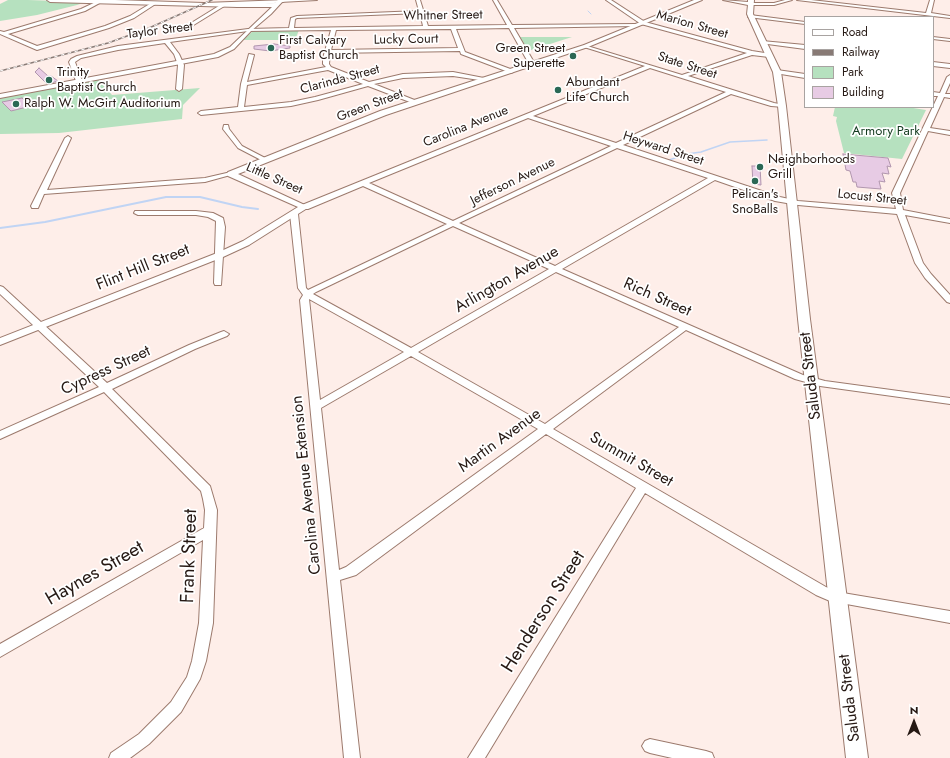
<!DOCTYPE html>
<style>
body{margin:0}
#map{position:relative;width:950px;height:758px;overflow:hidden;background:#feeee9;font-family:Jost,sans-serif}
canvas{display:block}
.legend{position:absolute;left:804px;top:16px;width:130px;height:92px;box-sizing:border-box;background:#fff;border:1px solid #a8a3a1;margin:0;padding:5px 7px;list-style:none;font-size:12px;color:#261914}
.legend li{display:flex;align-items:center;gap:8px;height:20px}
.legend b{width:20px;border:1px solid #a8a3a1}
.north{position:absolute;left:894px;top:702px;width:40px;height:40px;-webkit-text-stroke:3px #fff;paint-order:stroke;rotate:0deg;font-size:11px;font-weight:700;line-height:16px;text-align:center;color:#261914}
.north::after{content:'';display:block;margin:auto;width:14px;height:18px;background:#261914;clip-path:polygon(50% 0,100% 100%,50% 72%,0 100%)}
</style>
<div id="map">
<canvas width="950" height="758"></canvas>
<ul class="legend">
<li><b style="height:5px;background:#fff"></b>Road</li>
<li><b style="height:5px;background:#887a75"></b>Railway</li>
<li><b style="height:11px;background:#b6e1bf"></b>Park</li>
<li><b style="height:11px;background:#e7cbe4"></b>Building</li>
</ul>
<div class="north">N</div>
</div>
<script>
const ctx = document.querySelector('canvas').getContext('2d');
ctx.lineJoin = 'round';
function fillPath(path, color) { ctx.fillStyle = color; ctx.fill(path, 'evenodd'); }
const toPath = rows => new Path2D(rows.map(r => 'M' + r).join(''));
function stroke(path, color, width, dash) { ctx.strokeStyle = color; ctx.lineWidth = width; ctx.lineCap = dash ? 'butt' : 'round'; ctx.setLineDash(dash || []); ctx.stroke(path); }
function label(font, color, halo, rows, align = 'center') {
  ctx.font = font + ' Jost,sans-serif'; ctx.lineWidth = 3.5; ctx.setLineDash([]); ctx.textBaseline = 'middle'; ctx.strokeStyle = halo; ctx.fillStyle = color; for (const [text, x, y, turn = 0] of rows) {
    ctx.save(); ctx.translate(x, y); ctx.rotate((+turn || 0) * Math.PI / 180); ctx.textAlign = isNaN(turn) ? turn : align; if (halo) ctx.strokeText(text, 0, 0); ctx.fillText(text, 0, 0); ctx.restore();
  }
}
fillPath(toPath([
 [8,0,28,0,86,2,77,5,37,15,0,21,0,4],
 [299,30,295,40,243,40,253,31],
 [519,37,572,37,528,51],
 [97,78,112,95,200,88,183,105,182,119,59,133,0,134,0,98],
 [835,107,907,107,926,110,902,159,844,153,836,121,837,117,833,116]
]), '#b6e1bf');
stroke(toPath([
 [588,11,591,14]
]), '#c0d4f4', 1);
stroke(toPath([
 [669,160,687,154,701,152,730,142,767,140]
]), '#c0d4f4', 1.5);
stroke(toPath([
 [0,228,45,222,166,197,200,197,242,207,258,209]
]), '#c0d4f4', 2);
const building = toPath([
 [274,44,290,46,290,48,270,51,254,49,254,46,274,44],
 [39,68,48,76,51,76,58,81,47,84,35,72,39,68],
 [22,98,31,106,11,111,2,102,22,98],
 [843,154,888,158,891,167,887,166,889,174,882,173,885,182,879,181,881,189,857,187,856,182,853,182,850,171,846,170,843,154],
 [752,166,760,166,761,185,753,184,752,166]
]);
fillPath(building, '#e7cbe4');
stroke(building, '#b196ae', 1);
const minor = toPath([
 [100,0,105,0,85,11,8,34,37,46,105,26,130,16,153,2,157,3,134,18,109,28,37,50,0,34,0,31,4,32,81,9,100,0],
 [279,0,317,0,280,2,278,1,279,0],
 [416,0,420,0,428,26,507,25,493,0,497,0,512,25,636,24,638,25,636,26,514,28,535,64,532,66,529,64,509,28,456,29,465,52,513,70,513,72,511,73,461,54,460,51,330,53,329,64,331,67,369,82,403,74,453,72,489,79,486,81,453,76,403,78,374,84,417,101,418,102,415,104,368,86,318,100,291,106,201,115,198,113,201,111,238,107,241,84,249,54,254,55,247,82,326,67,323,64,323,58,331,30,248,31,170,42,179,54,184,65,182,89,179,91,176,89,178,65,174,54,165,43,118,50,81,58,75,62,82,81,79,83,76,81,69,62,71,59,77,56,118,46,248,29,289,28,291,18,297,16,419,11,416,0],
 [420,13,423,26,294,28,295,19,297,18,420,13],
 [451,29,458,48,331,50,336,30,451,29],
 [328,70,363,84,315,97,291,102,244,107,247,85,328,70],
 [606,0,611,0,645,22,752,51,771,54,771,56,769,57,752,55,688,76,774,103,784,105,784,107,771,106,731,94,623,145,780,197,798,201,896,209,892,193,938,96,933,96,933,92,940,93,947,77,950,75,950,83,945,94,950,94,950,98,944,97,930,128,950,131,950,135,928,131,900,193,903,210,950,219,950,223,905,215,923,263,931,274,950,295,950,303,947,302,925,278,915,263,897,214,798,205,775,201,715,180,562,269,803,375,825,381,950,398,950,404,820,386,795,379,686,330,553,429,826,587,837,592,950,611,950,623,830,601,816,595,645,493,485,758,468,758,636,488,546,434,356,575,340,580,360,758,344,758,300,300,303,295,298,288,290,214,294,212,298,214,306,288,308,290,447,224,363,186,308,209,302,209,302,205,645,66,584,47,584,45,682,75,747,53,641,24,606,0],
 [650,68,726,92,616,143,533,116,650,68],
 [528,118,611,146,453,221,369,183,528,118],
 [617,148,708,178,555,266,459,223,617,148],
 [453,226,549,269,411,348,313,294,316,292,453,226],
 [556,272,679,327,545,424,418,352,556,272],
 [309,299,404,352,320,400,309,299],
 [411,356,538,429,346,567,339,570,321,408,411,356],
 [785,0,792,0,774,5,750,5,748,4,750,3,774,3,785,0],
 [797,0,811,0,926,13,930,0,934,0,931,13,950,16,950,18,797,0],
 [222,4,226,5,192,26,188,25,222,4],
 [750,15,805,22,805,24,748,17,750,15],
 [933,37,950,39,950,41,933,39,933,37],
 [762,41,805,45,805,49,760,43,762,41],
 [933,62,950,64,950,68,933,66,933,62],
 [777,70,805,74,805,78,775,73,775,71,777,70],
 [224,125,228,125,229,129,242,146,267,159,267,161,263,161,238,148,223,129,224,125],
 [68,136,71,138,47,190,205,178,231,172,234,174,205,182,44,194,38,208,32,208,31,206,65,138,68,136],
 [135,211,196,211,213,213,223,218,225,227,221,285,215,285,214,283,216,221,208,217,196,215,138,215,134,213,135,211],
 [0,286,3,287,107,383,189,345,221,332,224,331,229,334,227,336,195,349,112,389,210,486,217,510,213,623,206,661,200,679,181,712,149,744,130,758,109,758,111,753,139,734,171,702,187,677,192,661,199,623,203,540,0,657,0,644,204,528,205,510,203,499,201,491,104,392,0,439,0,431,99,387,0,294,0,286],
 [650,739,706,751,712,753,714,758,672,758,650,753,645,751,642,746,645,741,650,739]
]);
const tertiary = toPath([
 [278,0,283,1,271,14,251,31,234,49,218,57,0,98,0,94,214,54,230,47,272,7,237,7,235,6,235,4,275,3,278,0],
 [694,0,702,0,588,47,386,115,238,174,309,207,249,245,223,257,0,345,0,338,217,253,243,241,298,207,228,176,227,174,228,172,380,111,584,45,694,0]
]);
const secondary = toPath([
 [723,0,748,2,748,0,754,0,753,14,781,72,786,106,810,319,868,758,846,758,798,319,778,106,773,72,747,14,748,5,723,0]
]);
const primary = toPath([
 [47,0,115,0,204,3,286,0,283,2,238,7,50,2,47,0]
]);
stroke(minor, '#9c7a6d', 2);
stroke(tertiary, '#9c7a6d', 2);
stroke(secondary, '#9c7a6d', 2);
stroke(primary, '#9c7a6d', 2);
fillPath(minor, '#fff');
fillPath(tertiary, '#fff');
fillPath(secondary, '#fff');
fillPath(primary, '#fff');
const rail = toPath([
 [0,71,108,43,149,28,212,0]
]);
stroke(rail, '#887a75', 1.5);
stroke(rail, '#fff', 1, [3.5]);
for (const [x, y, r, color] of [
 [271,48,4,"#2a6855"],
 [573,56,4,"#2a6855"],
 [49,80,4,"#2a6855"],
 [558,90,4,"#2a6855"],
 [16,104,4,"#2a6855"],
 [760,167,4,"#2a6855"],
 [755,181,4,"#2a6855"]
]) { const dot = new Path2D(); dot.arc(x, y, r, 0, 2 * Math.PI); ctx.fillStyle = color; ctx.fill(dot); stroke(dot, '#fff', 1.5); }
label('13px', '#261914', '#fff', [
 ["Whitner Street",443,16,-1],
 ["Marion Street",692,25,16],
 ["Taylor Street",160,31,-7],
 ["Lucky Court",406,40,-1],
 ["State Street",687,66,18],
 ["Clarinda Street",340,80,-15],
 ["Green Street",370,106,-21],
 ["Carolina Avenue",466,127,-22],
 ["Heyward Street",663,149,18],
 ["Little Street",274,179,24],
 ["Jefferson Avenue",513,182,-26],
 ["Locust Street",872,198,6]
]);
label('13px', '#261914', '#fff', [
 ["First Calvary",279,41],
 ["Baptist Church",279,56],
 ["Green Street",565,49,"right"],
 ["Superette",565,64,"right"],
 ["Trinity",57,73],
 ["Baptist Church",57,88],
 ["Abundant",566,83],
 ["Life Church",566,98],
 ["Ralph W. McGirt Auditorium",24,104],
 ["Neighborhoods",768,160],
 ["Grill",768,175],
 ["Pelican's",755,195,"center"],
 ["SnoBalls",755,210,"center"]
], 'left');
label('13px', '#143c20', '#fff', [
 ["Armory Park",886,132]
]);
label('16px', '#261914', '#fff', [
 ["Flint Hill Street",143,268,-22],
 ["Arlington Avenue",507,280,-30],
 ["Rich Street",657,298,24],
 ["Cypress Street",106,371,-25],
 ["Saluda Street",811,376,-97],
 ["Martin Avenue",500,441,-36],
 ["Summit Street",631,460,30],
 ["Carolina Avenue Extension",307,485,-96],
 ["Saluda Street",850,698,-97]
]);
label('19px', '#261914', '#fff', [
 ["Frank Street",190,556,-88],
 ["Haynes Street",95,574,-30],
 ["Henderson Street",544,612,-58]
]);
</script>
